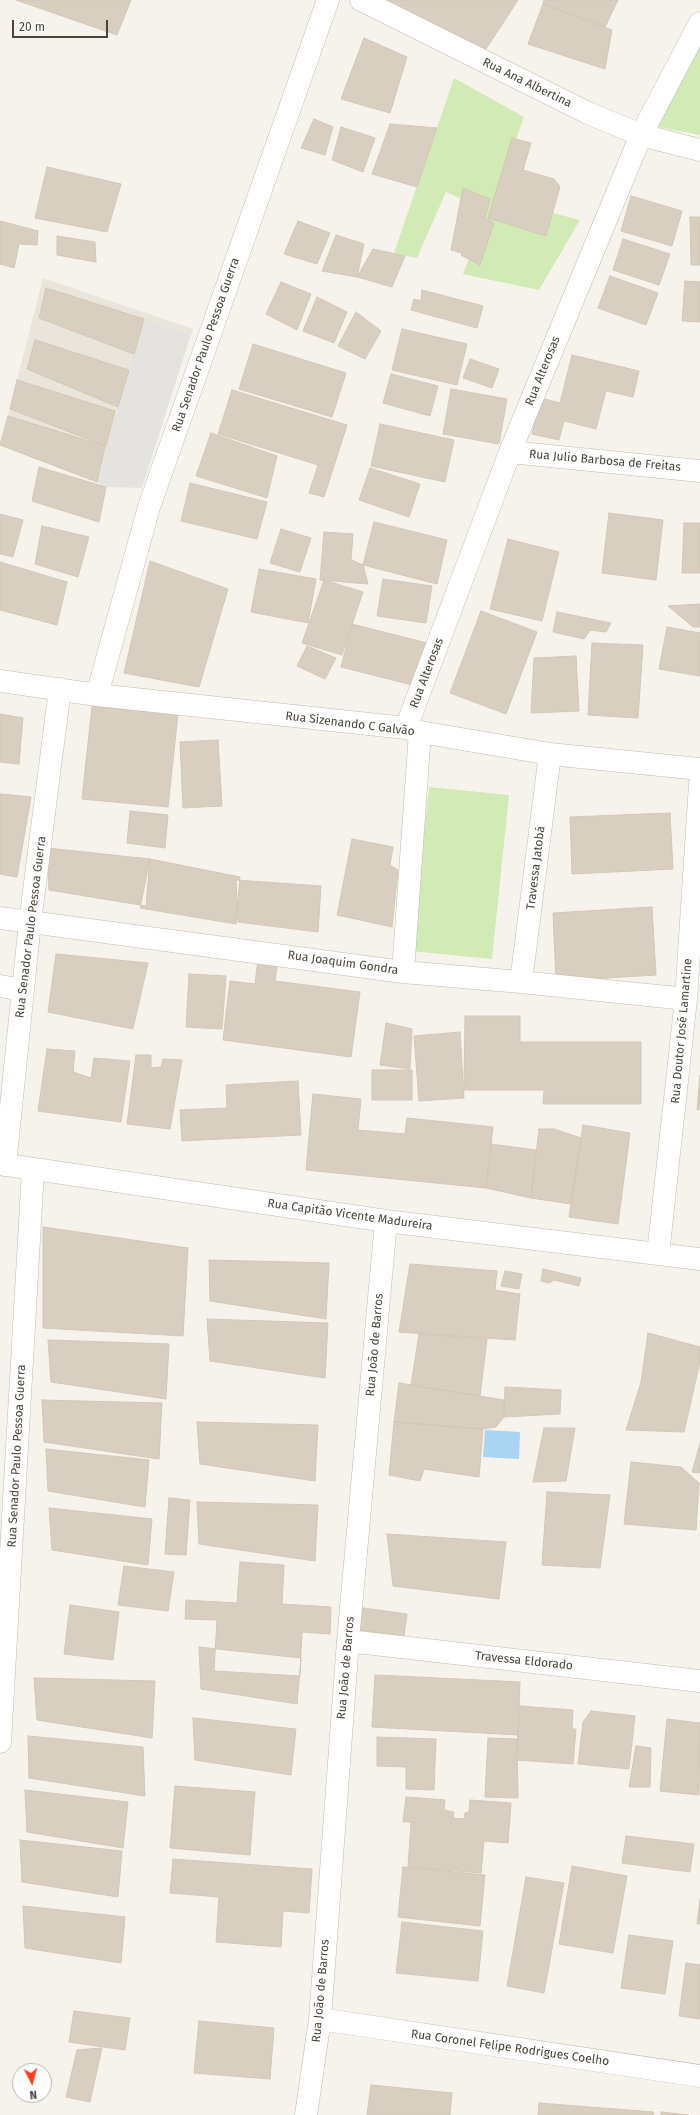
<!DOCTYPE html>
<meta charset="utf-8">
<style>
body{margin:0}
#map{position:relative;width:700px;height:2115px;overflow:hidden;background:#f6f3ec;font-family:"Fira Sans",sans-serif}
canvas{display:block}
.north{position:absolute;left:12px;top:2063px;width:40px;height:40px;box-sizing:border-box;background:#fff;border:1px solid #b7b4b0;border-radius:50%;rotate:174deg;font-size:11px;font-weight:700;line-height:16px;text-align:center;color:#4b4439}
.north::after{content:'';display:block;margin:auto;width:14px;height:18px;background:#fc3f1d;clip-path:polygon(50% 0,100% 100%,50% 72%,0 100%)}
.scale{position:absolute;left:12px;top:20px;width:96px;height:18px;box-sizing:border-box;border:2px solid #4b4439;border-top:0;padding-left:5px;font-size:12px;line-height:14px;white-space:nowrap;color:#4b4439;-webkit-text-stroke:3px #fff;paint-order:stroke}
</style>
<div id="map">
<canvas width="700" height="2115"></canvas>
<div class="north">N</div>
<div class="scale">20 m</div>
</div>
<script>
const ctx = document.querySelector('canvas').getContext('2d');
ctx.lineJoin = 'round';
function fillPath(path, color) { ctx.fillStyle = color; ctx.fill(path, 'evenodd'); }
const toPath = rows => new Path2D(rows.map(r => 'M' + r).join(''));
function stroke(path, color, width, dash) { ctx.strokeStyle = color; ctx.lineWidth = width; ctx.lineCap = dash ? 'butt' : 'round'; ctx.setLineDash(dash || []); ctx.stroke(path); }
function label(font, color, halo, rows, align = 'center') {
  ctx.font = font + ' "Fira Sans",sans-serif'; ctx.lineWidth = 3; ctx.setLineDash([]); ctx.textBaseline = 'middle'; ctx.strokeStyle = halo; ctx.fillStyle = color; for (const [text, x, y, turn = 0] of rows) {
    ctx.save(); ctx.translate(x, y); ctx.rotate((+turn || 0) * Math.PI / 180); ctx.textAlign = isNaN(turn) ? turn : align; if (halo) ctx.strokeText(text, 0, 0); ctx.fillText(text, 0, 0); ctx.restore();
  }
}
fillPath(toPath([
 [43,278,193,329,145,476,3,435]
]), '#eae5da');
fillPath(toPath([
 [700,36,700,135,653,126],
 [454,78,524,117,495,198,580,220,539,290,463,274,487,211,446,192,417,258,394,253],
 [429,787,509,795,492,959,411,951]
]), '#d2eab5');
fillPath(toPath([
 [144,319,190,336,142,488,106,487,97,482]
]), '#e5e3e0');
fillPath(toPath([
 [485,1430,520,1432,519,1459,483,1457]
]), '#a9d4f2');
const building = toPath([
 [16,0,131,0,117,35,16,0],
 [376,0,518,0,484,52,376,0],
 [544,0,618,0,605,27,543,4,544,0],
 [543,4,612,30,605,69,528,44,543,4],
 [364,38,407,57,390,113,341,99,364,38],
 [314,119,333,127,325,155,301,148,314,119],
 [390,124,437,128,417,187,372,174,390,124],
 [341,127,375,138,363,172,332,160,341,127],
 [512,138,531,143,523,170,554,179,560,187,546,236,488,218,512,138],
 [47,167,121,184,107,232,35,218,47,167],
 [463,188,490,199,485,218,494,223,480,265,461,255,462,253,451,250,463,188],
 [631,196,682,211,672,246,621,231,631,196],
 [690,217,700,217,700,265,691,265,690,217],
 [0,221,38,231,37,245,19,244,14,268,0,264,0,221],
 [298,221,330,233,317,264,284,254,298,221],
 [336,235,364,244,357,277,322,271,336,235],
 [57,236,95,242,96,262,57,255,57,236],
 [623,239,670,254,659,285,613,270,623,239],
 [373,249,405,256,392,287,357,277,373,249],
 [610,276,658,293,646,325,598,308,610,276],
 [685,281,700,282,700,322,682,321,685,281],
 [281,282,311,294,297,330,266,314,281,282],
 [46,288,144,319,134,354,39,318,46,288],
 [422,290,483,306,477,328,411,310,414,299,421,301,422,290],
 [317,297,347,312,334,343,303,331,317,297],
 [356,312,381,331,365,359,338,346,356,312],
 [402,329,467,344,457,385,392,370,402,329],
 [35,340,129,370,118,407,27,369,35,340],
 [253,344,346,373,332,417,239,389,253,344],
 [572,355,639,371,633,397,606,391,596,429,564,421,559,440,532,434,541,398,560,403,572,355],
 [470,359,499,369,492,388,463,378,470,359],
 [391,374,438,386,430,416,383,403,391,374],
 [17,380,115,411,106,446,10,409,17,380],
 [451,389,507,399,499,444,443,434,451,389],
 [232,390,347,425,324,497,309,493,318,465,218,434,232,390],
 [8,416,105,446,97,482,0,445,8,416],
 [380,424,454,440,445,482,371,466,380,424],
 [211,433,277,456,267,498,196,476,211,433],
 [39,467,106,487,99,522,32,501,39,467],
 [370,468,420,484,409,517,359,500,370,468],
 [190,483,267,502,257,539,181,521,190,483],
 [609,513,663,520,656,580,602,573,609,513],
 [0,514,23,520,13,557,0,554,0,514],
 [374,522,447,540,437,584,363,565,374,522],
 [684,523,700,523,700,573,682,573,684,523],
 [42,526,89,537,78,577,35,564,42,526],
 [281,529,311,538,300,572,270,563,281,529],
 [324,532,353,534,351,560,363,565,368,584,320,580,324,532],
 [508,539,559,552,542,621,490,609,508,539],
 [150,561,228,589,199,687,124,673,150,561],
 [0,562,67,582,57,625,0,610,0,562],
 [259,569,316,579,308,623,251,612,259,569],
 [383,579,432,586,426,623,377,616,383,579],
 [324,580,363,592,342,655,302,643,324,580],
 [700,604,700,627,693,627,668,606,700,604],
 [481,611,537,632,506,714,450,693,481,611],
 [557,612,611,623,606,632,590,630,584,639,553,632,557,612],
 [352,624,427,643,416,686,341,667,352,624],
 [667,627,700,633,700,676,659,669,667,627],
 [592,643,643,645,638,718,588,715,592,643],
 [307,646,336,658,325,679,297,666,307,646],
 [576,656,579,711,531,713,534,658,576,656],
 [92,706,178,714,168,807,82,799,92,706],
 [0,714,23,718,19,764,0,762,0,714],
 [218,740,222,806,183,808,180,742,218,740],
 [0,794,31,797,17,877,0,874,0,794],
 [130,811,168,815,165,848,127,843,130,811],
 [670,813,673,869,572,874,570,817,670,813],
 [352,839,393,847,390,865,398,870,392,927,337,915,352,839],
 [47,848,150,859,146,906,49,890,47,848],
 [150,859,240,877,236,924,140,908,150,859],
 [236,880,321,886,318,932,238,922,236,880],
 [652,907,656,975,556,981,553,913,652,907],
 [56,954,148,963,133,1029,48,1012,56,954],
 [258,959,278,961,275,981,360,992,351,1057,223,1040,230,981,255,984,258,959],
 [189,974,226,976,222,1029,186,1027,189,974],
 [465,1016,520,1016,520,1042,641,1042,641,1104,543,1104,544,1090,464,1090,465,1016],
 [386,1023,412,1029,410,1069,380,1065,386,1023],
 [460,1032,464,1098,419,1101,414,1036,460,1032],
 [47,1049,75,1051,73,1072,91,1078,94,1058,130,1061,121,1122,38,1111,47,1049],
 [136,1055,151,1055,151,1068,161,1067,163,1059,182,1060,170,1129,127,1124,136,1055],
 [372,1070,412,1070,412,1100,372,1100,372,1070],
 [700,1075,700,1110,697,1110,700,1075],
 [298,1081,301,1135,182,1141,180,1110,227,1108,226,1085,298,1081],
 [313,1094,361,1099,358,1130,405,1134,407,1118,493,1127,486,1188,306,1170,313,1094],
 [583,1125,630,1133,618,1224,569,1217,583,1125],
 [539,1129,554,1129,581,1138,571,1204,531,1198,539,1129],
 [491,1144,536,1150,531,1198,486,1188,491,1144],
 [43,1227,188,1248,183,1336,43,1328,43,1227],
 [209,1260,329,1263,326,1319,210,1301,209,1260],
 [410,1264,497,1271,495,1290,520,1294,515,1340,399,1332,410,1264],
 [543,1269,581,1278,579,1286,554,1280,549,1283,541,1281,543,1269],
 [505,1271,522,1274,519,1289,501,1286,505,1271],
 [207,1319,328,1323,325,1378,210,1361,207,1319],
 [648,1333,700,1347,700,1362,684,1432,626,1430,641,1382,648,1333],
 [419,1334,487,1339,480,1396,411,1385,419,1334],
 [48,1340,169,1344,166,1399,51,1382,48,1340],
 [399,1383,504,1400,504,1417,496,1427,483,1429,394,1422,399,1383],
 [505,1387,561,1390,560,1414,504,1417,505,1387],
 [42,1400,162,1403,159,1459,44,1442,42,1400],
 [197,1422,318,1425,315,1481,200,1464,197,1422],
 [394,1422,483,1429,479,1477,424,1469,420,1481,389,1475,394,1422],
 [544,1428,575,1428,566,1481,533,1482,544,1428],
 [700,1444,700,1473,692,1472,700,1444],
 [46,1449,149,1460,145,1507,48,1491,46,1449],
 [631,1462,681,1467,699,1483,696,1530,624,1524,631,1462],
 [547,1492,610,1495,600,1568,542,1565,547,1492],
 [169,1498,190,1500,186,1555,165,1554,169,1498],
 [197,1502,318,1505,315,1561,199,1544,197,1502],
 [49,1508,152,1519,148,1565,52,1550,49,1508],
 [387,1534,506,1542,499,1599,393,1586,387,1534],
 [240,1562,284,1565,282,1604,331,1607,330,1634,302,1632,300,1676,214,1671,217,1620,185,1619,186,1600,237,1603,240,1562],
 [124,1566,174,1572,168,1611,118,1605,124,1566],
 [70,1605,119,1612,113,1660,64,1654,70,1605],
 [363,1608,407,1614,404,1636,359,1630,363,1608],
 [199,1647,301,1658,297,1704,201,1689,199,1647],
 [375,1675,520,1682,518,1735,372,1727,375,1675],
 [34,1678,155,1681,152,1738,37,1720,34,1678],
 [520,1706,573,1710,572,1729,576,1729,573,1764,516,1760,520,1706],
 [591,1711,635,1716,629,1769,578,1764,583,1722,591,1711],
 [193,1718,296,1729,291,1775,195,1760,193,1718],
 [667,1719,700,1723,699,1795,660,1791,667,1719],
 [28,1736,143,1747,145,1796,29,1778,28,1736],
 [377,1737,436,1739,434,1790,406,1789,406,1767,377,1766,377,1737],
 [488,1738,517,1739,518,1798,485,1797,488,1738],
 [636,1746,651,1748,650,1787,629,1787,636,1746],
 [175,1786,255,1792,250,1855,170,1848,175,1786],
 [25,1790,128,1802,123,1848,27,1832,25,1790],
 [406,1797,445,1800,444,1810,454,1812,453,1818,464,1819,465,1813,469,1812,470,1800,511,1803,508,1843,484,1841,481,1873,408,1867,411,1822,403,1822,406,1797],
 [626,1836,694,1844,690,1872,622,1863,626,1836],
 [20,1840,122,1851,118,1897,22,1882,20,1840],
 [173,1859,312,1869,309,1913,283,1911,281,1947,216,1942,219,1897,170,1893,173,1859],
 [572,1866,627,1876,613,1953,559,1944,572,1866],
 [403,1867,485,1875,480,1926,398,1917,403,1867],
 [526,1877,564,1883,544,1993,507,1986,526,1877],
 [700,1899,700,1924,697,1924,700,1899],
 [23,1906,125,1917,121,1963,25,1948,23,1906],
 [402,1922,483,1931,478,1981,396,1973,402,1922],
 [629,1935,673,1941,665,1994,621,1988,629,1935],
 [686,1963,700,1965,700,2019,679,2016,686,1963],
 [74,2011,130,2018,125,2050,69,2042,74,2011],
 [199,2021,274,2028,270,2079,194,2073,199,2021],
 [102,2048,90,2102,66,2097,77,2050,102,2048],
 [371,2085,452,2093,450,2115,367,2115,371,2085],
 [539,2103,654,2112,653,2115,538,2115,539,2103],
 [661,2112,689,2115,661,2115,661,2112]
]);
fillPath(building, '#d8cfc1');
stroke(building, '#d3c7b4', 1);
const minor = toPath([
 [361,0,588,113,641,135,700,150],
 [510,452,700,471],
 [0,681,97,695,406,728,420,732,550,754,700,769],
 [97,695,149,507,328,0],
 [406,728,510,452,641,135,700,23],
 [0,918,403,972,521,982,686,999],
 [403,972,420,732],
 [521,982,550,754],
 [0,986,23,990],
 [0,1164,386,1221,700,1259],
 [5,1165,30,922,60,689],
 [658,1254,686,999,700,784],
 [348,1641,700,1681],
 [0,1742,33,1170],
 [320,2019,700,2076],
 [306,2115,320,2019,348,1641,386,1221]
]);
stroke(minor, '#c2bbae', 23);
stroke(minor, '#fff', 22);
label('12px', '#4b4439', '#fff', [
 ["Rua Ana Albertina",527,83,26],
 ["Rua Senador Paulo Pessoa Guerra",206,345,-71],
 ["Rua Alterosas",543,371,-68],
 ["Rua Julio Barbosa de Freitas",605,461,5],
 ["Rua Alterosas",427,673,-69],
 ["Rua Sizenando C Galvão",350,724,7],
 ["Travessa Jatobá",536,868,-83],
 ["Rua Senador Paulo Pessoa Guerra",31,927,-83],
 ["Rua Joaquim Gondra",343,963,8],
 ["Rua Doutor José Lamartine",682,1031,-85],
 ["Rua Capitão Vicente Madureira",350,1215,8],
 ["Rua João de Barros",375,1345,-85],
 ["Rua Senador Paulo Pessoa Guerra",17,1456,-87],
 ["Travessa Eldorado",524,1661,6],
 ["Rua João de Barros",346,1668,-85],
 ["Rua João de Barros",321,1991,-85],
 ["Rua Coronel Felipe Rodrigues Coelho",510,2048,8]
]);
</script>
